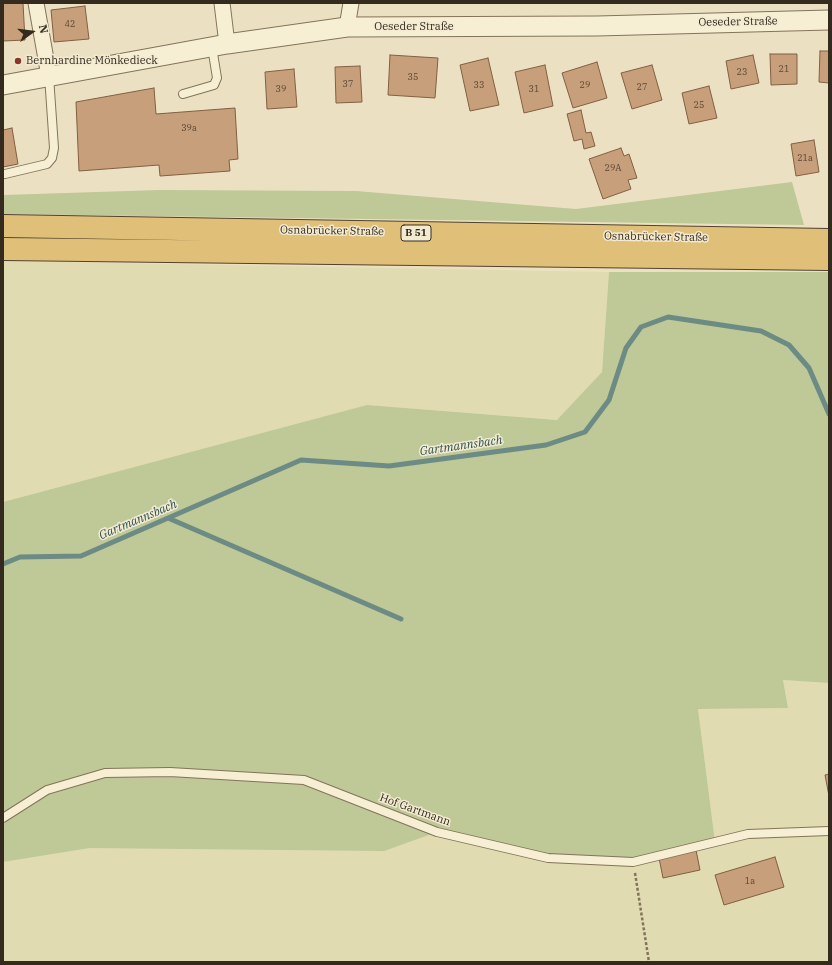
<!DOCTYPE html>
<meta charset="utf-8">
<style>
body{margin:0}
#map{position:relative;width:832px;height:965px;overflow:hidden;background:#ebe1c2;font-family:"IBM Plex Serif",serif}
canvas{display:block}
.frame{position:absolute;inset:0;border:4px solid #342a1e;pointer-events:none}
.north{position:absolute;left:12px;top:12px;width:40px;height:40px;-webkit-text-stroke:3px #f3ebd1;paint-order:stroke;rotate:76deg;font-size:11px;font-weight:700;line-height:16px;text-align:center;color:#342a1e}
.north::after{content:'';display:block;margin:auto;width:14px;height:18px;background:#342a1e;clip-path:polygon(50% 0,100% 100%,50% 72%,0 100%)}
</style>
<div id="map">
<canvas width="832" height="965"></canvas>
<div class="frame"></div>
<div class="north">N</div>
</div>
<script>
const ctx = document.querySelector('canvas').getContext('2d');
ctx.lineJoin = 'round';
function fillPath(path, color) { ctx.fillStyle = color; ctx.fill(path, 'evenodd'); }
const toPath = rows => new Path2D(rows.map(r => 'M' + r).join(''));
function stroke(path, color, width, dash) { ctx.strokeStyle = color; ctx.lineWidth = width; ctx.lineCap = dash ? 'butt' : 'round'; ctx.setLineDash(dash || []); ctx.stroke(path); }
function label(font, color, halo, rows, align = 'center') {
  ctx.font = font + ' "IBM Plex Serif",serif'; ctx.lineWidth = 3; ctx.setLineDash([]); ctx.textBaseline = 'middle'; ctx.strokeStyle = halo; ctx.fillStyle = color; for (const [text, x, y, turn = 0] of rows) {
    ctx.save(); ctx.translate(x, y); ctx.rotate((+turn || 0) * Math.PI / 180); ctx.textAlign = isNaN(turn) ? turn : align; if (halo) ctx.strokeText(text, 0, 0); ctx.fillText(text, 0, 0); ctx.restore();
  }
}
fillPath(toPath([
 [3,261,609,272,602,372,558,420,367,405,3,502],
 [783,680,829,683,829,962,3,962,3,862,90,848,437,832,715,842,698,709,788,708]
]), '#e0dbb0');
fillPath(toPath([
 [792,182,804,225,3,214,3,195,159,190,356,191,576,209],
 [609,272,829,272,829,683,783,680,788,708,698,709,715,842,633,862,548,858,437,832,384,851,90,848,3,862,3,502,367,405,557,420,602,372]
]), '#bfc897');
stroke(toPath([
 [168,518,401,619],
 [3,564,20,557,81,556,301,460,389,466,546,445,585,432,609,400,626,348,641,327,668,317,761,331,789,345,809,368,829,414]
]), '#6c8b85', 5);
const building = toPath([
 [3,3,23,3,25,40,3,41,3,3],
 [85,6,89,39,54,42,51,10,85,6],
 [820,51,829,51,829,83,819,82,820,51],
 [770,54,797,54,797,84,771,85,770,54],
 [390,55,438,58,435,98,388,95,390,55],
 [753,55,759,83,731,89,726,61,753,55],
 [488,58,499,105,470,111,460,65,488,58],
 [597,62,607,98,573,108,562,73,597,62],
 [545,65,553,106,524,113,515,72,545,65],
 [652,65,662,100,632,109,621,73,652,65],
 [360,66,362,102,336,103,335,67,360,66],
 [294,69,297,107,267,109,265,72,294,69],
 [709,86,717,118,689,124,682,93,709,86],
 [154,88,156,114,235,108,238,159,229,160,230,171,160,176,159,165,79,171,76,102,154,88],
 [581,110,586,133,591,132,595,146,584,149,582,139,574,141,567,114,581,110],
 [12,128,18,164,3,167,3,130,12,128],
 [814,140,819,172,796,176,791,144,814,140],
 [621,148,624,156,629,154,637,178,628,180,631,189,603,199,589,159,621,148],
 [829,774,829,796,825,775,829,774],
 [696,850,700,870,663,878,659,858,696,850],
 [775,857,784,887,724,905,715,875,775,857]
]);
fillPath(building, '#c79f7a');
stroke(building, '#815f42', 1);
const service = toPath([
 [183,94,214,85,217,78,212,47],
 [5,174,47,164,52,158,54,148,49,76],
 [3,818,47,790,105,773,170,772,304,780,437,832,548,858,633,862,748,834,829,831]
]);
const minor = toPath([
 [36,3,49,76],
 [222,3,227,44],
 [347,27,351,3]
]);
const tertiary = toPath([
 [3,85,227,44,347,27,597,26,829,20]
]);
const trunk = toPath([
 [3,226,829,240],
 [3,249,829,259]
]);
stroke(service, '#83735a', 10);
stroke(minor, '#83735a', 17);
stroke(tertiary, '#83735a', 21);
stroke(trunk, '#51412e', 24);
stroke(toPath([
 [635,873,649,962]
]), '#83735a', 2.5, [3, 2]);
stroke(service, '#f6efd4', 8);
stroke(minor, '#f6efd4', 15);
stroke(tertiary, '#f6efd4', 19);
stroke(trunk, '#e0c079', 22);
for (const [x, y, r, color] of [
 [18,61,4,"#8e342e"]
]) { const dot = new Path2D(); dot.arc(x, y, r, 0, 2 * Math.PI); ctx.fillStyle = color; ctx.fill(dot); stroke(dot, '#f3ebd1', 1.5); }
label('9px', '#594735', null, [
 ["42",70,24],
 ["21",784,69],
 ["23",742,72],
 ["35",413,77],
 ["37",348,84],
 ["33",479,85],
 ["29",585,85],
 ["27",642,87],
 ["39",281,89],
 ["31",534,89],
 ["25",699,105],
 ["39a",189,128],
 ["21a",805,158],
 ["29A",613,168],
 ["1a",750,881]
]);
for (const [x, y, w] of [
 [416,233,30]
]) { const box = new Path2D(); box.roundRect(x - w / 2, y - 8, w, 16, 3); ctx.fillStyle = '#f3ebd1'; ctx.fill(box); stroke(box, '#342a1e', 1); }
label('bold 10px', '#342a1e', null, [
 ["B 51",416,233]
]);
label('11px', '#342a1e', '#f3ebd1', [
 ["Oeseder Straße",738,22,-1],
 ["Oeseder Straße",414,27],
 ["Osnabrücker Straße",332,231,1],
 ["Osnabrücker Straße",656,237,1],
 ["Hof Gartmann",415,810,20]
]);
label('11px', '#342a1e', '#f3ebd1', [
 ["Bernhardine Mönkedieck",26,61]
], 'left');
label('italic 12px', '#2e5253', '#f3ebd1', [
 ["Gartmannsbach",461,446,-8],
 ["Gartmannsbach",138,520,-23]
]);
</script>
